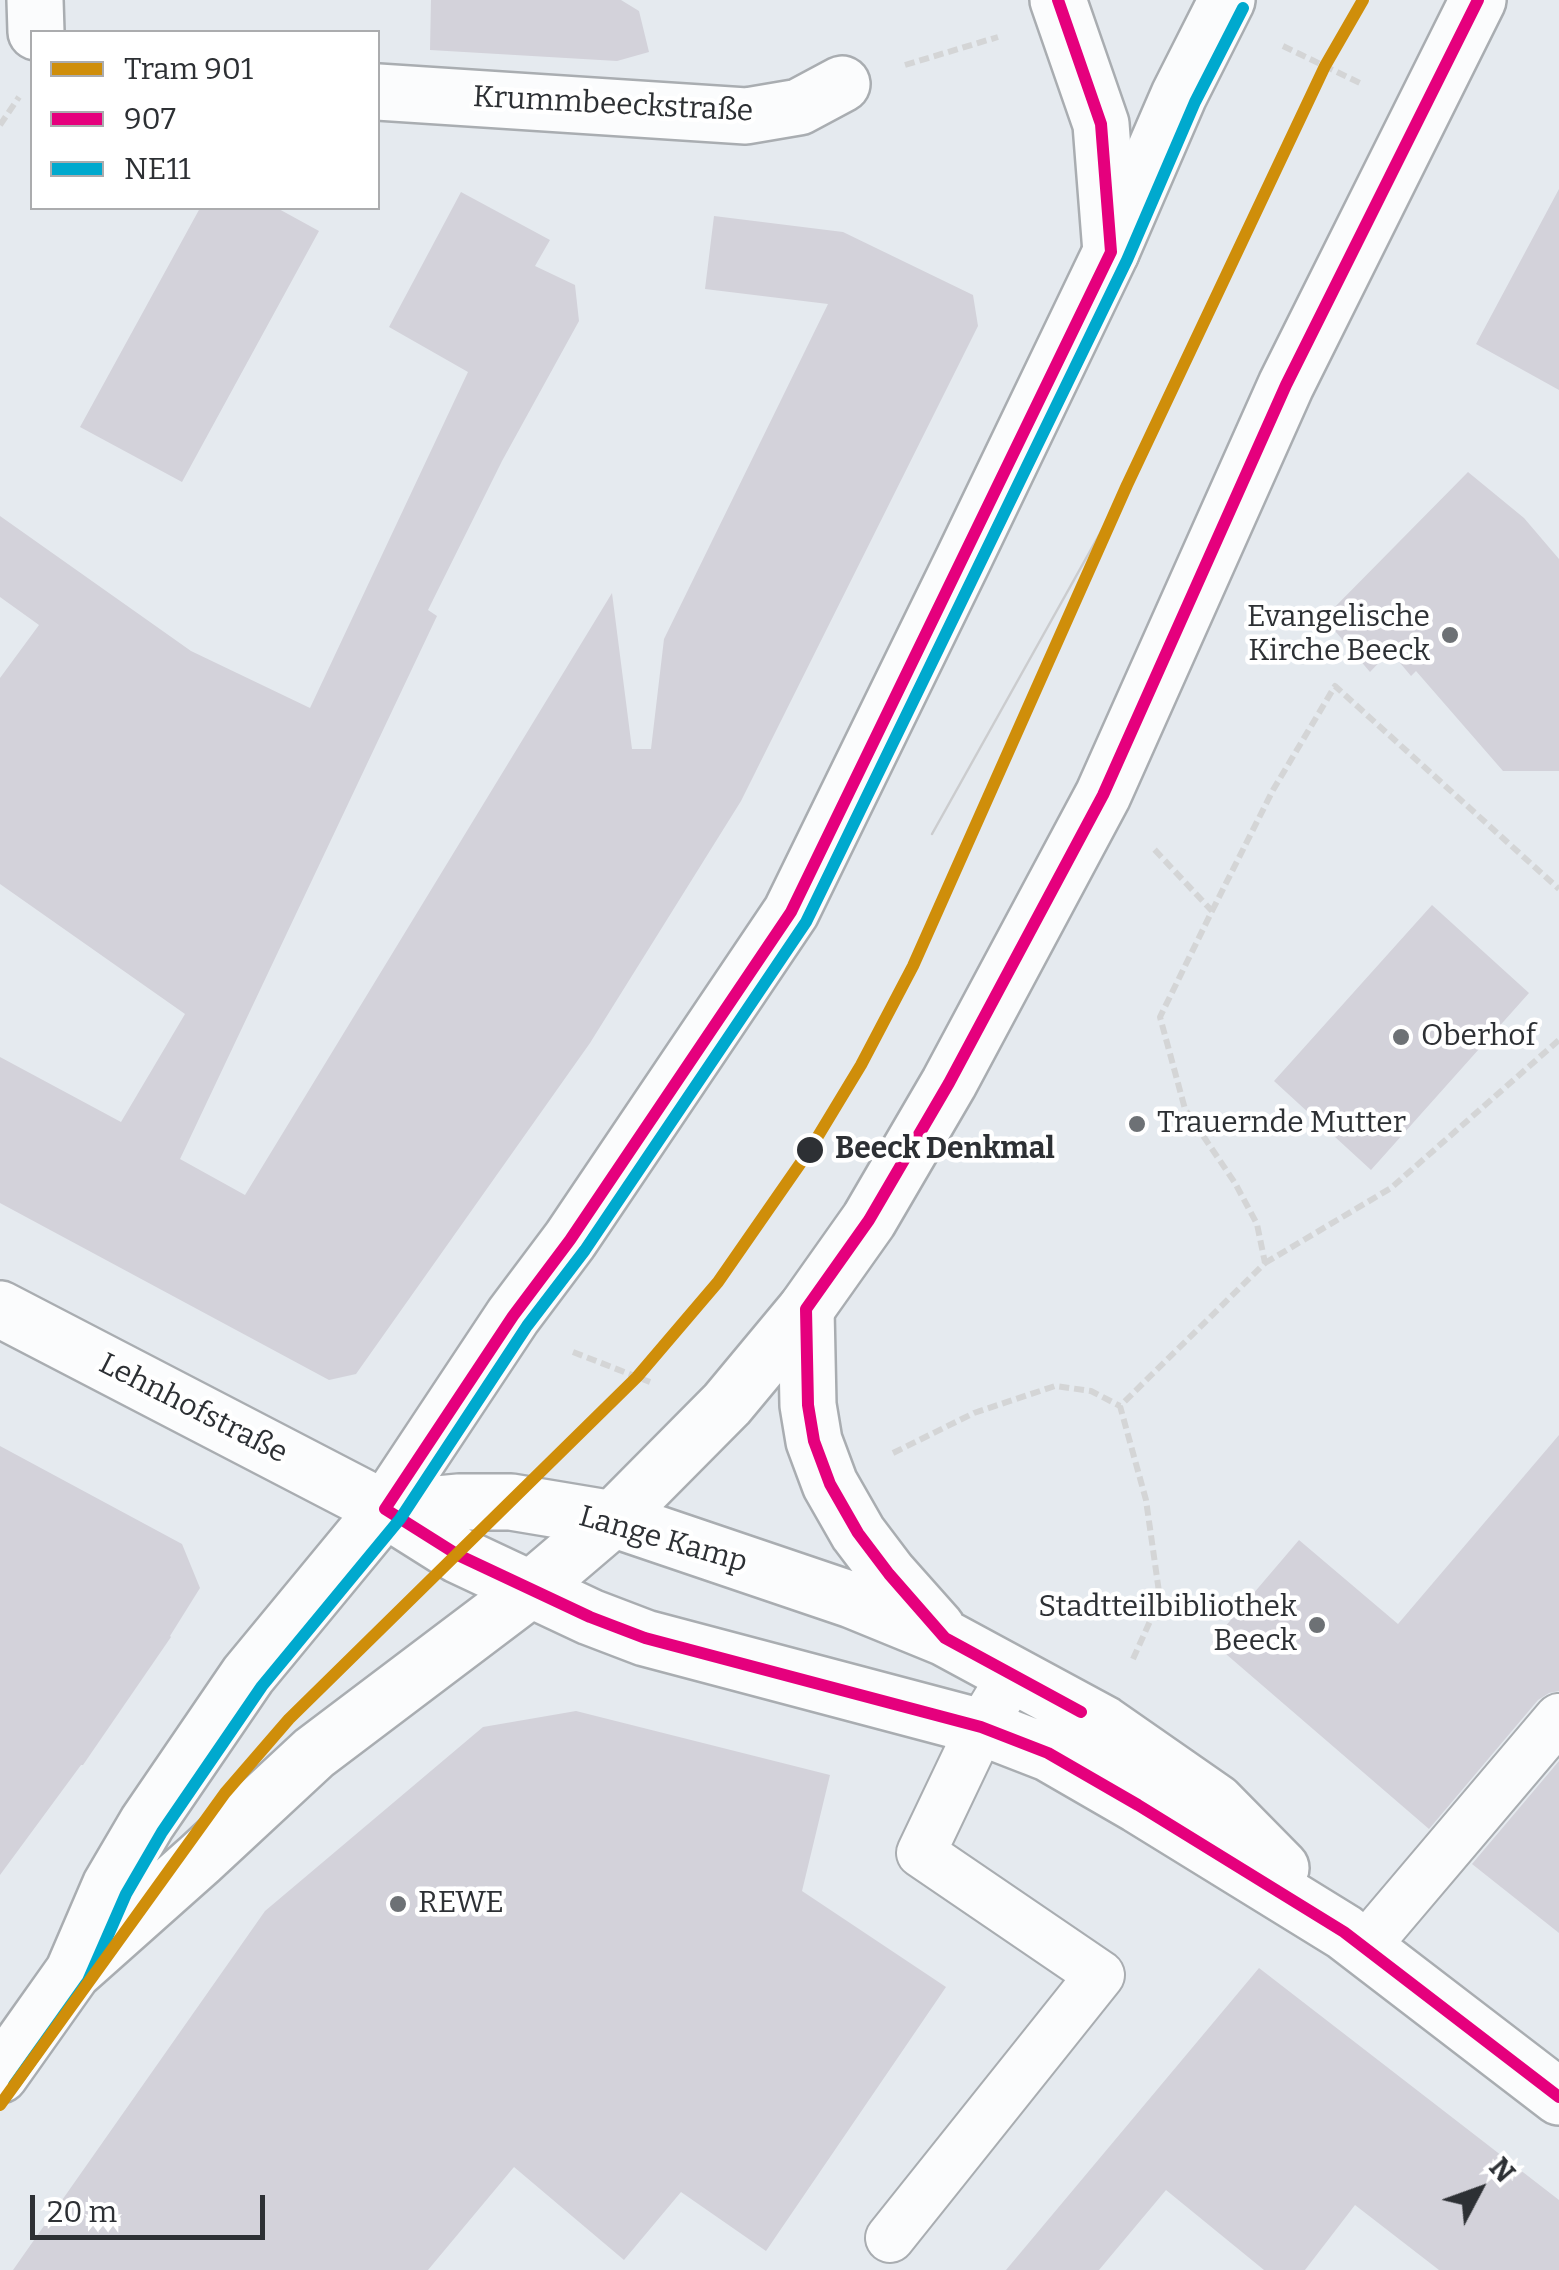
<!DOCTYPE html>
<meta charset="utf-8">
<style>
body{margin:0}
#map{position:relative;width:1559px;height:2270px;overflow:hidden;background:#e5eaef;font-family:Bitter,serif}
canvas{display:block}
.legend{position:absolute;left:30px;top:30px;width:350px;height:180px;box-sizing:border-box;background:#fff;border:2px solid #abacae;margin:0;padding:12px 18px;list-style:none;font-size:30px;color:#2d3034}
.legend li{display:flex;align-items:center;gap:20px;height:50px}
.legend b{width:50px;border:2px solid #abacae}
.north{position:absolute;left:1429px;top:2140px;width:100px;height:100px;-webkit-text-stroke:8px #fff;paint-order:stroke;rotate:49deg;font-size:28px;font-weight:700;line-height:40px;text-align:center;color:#2d3034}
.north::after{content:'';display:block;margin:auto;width:35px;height:45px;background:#2d3034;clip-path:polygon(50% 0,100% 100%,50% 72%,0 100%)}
.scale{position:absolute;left:30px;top:2195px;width:235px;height:45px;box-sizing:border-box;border:5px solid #2d3034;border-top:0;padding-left:12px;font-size:30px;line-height:35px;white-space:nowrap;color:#2d3034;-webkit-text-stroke:8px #fff;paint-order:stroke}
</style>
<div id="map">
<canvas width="1559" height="2270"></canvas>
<ul class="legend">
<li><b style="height:12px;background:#cf8e0a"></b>Tram 901</li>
<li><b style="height:12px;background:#e5007d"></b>907</li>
<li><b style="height:12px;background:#00a9ce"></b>NE11</li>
</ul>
<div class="north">N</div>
<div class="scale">20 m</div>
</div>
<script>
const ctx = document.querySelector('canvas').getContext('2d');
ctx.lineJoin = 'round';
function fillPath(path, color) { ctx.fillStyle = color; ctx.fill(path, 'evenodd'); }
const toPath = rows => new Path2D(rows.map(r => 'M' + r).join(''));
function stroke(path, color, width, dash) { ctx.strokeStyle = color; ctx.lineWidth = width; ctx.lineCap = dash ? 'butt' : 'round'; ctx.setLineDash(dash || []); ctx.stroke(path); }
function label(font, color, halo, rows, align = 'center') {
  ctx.font = font + ' Bitter,serif'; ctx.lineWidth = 9; ctx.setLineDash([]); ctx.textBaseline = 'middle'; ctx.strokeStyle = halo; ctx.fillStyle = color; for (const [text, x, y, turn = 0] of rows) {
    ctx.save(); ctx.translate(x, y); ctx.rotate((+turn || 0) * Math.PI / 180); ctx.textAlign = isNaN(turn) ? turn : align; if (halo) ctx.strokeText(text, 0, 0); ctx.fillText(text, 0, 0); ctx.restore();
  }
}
fillPath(toPath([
 [431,0,621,0,639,11,649,52,617,61,430,50],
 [1559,189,1559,390,1476,344],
 [461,192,550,240,535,266,575,285,579,321,502,461,428,610,437,616,180,1159,245,1195,612,593,632,749,651,749,664,639,828,304,705,289,714,216,843,232,973,295,978,326,741,801,590,1043,356,1374,329,1380,0,1203,0,1057,121,1122,185,1014,0,884,0,678,39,625,0,597,0,516,191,651,310,708,468,372,389,327],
 [200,208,277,208,319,231,182,482,80,427],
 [1468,472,1524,518,1559,559,1559,771,1503,771,1416,671,1411,676,1390,651,1370,672,1324,618],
 [1432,905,1529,993,1371,1170,1274,1081],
 [1559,1435,1559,1691,1549,1693,1538,1700,1429,1829,1212,1642,1299,1540,1398,1624],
 [0,1446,182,1544,200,1588,170,1636,171,1637,83,1765,81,1765,0,1875],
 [576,1711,830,1775,802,1891,946,1987,766,2251,681,2192,624,2260,514,2167,428,2270,13,2270,265,1911,483,1727],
 [1559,1761,1559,1933,1472,1864],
 [1259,1968,1559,2200,1559,2270,1439,2270,1355,2205,1305,2270,1264,2270,1166,2190,1099,2270,1006,2270]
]), '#d3d2da');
const service = toPath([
 [1364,1948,1559,1718],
 [890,2238,1100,1975,921,1853,981,1727,1012,1676]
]);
const minor = toPath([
 [35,0,36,32],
 [378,92,746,116,799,107,842,84],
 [0,1309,385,1509]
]);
const tertiary = toPath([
 [1058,0,1101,124,1111,252],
 [806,1309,808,1405,814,1441,830,1484,858,1533,889,1574,937,1628],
 [385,1509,458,1555,590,1617,645,1638,981,1727,1048,1753,1138,1805,1344,1932,1559,2097],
 [385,1509,459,1502,511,1502,613,1519,852,1600,945,1638,1104,1724,1216,1802,1281,1868]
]);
const secondary = toPath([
 [73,1972,200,1859,314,1753,531,1589,613,1519,727,1404,806,1309,869,1220,949,1083,1103,795,1286,385,1478,0],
 [0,2075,73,1972,110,1886,147,1823,248,1675,385,1509,513,1316,570,1240,791,912,963,560,1111,252,1179,95,1227,0]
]);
stroke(service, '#a9adb1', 52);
stroke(minor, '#a9adb1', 60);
stroke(tertiary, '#a9adb1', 60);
stroke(secondary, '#a9adb1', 60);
stroke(toPath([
 [1283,46,1362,84],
 [905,65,998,37],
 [0,125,19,97],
 [1212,911,1273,790,1335,686,1559,889],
 [1265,1263,1391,1188,1559,1040],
 [573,1352,650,1382],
 [893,1453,974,1413,1055,1386,1091,1391,1120,1406],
 [1133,1659,1160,1599,1146,1500,1120,1406,1265,1263,1257,1224,1235,1183,1185,1109,1160,1017,1212,911,1154,849]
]), '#d4d5d6', 6, [10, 5]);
stroke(service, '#fbfcfd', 48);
stroke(minor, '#fbfcfd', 55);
stroke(tertiary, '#fbfcfd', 55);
stroke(secondary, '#fbfcfd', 55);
stroke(toPath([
 [932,834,1127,485]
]), '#cbccce', 2.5);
stroke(toPath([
 [1058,0,1101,124,1111,252,791,912,570,1240,513,1316,385,1509,458,1555,590,1617,645,1638,981,1727,1048,1753,1138,1805,1344,1932,1559,2097],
 [1081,1712,945,1638,889,1574,858,1533,830,1484,814,1441,808,1405,806,1309,869,1220,949,1083,1103,795,1286,385,1478,0]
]), '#e5007d', 12);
stroke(toPath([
 [14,2085,88,1981,126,1894,162,1832,262,1686,400,1519,527,1326,585,1250,806,922,1127,260,1195,102,1243,8]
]), '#00a9ce', 12);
stroke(toPath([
 [0,2105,225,1793,289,1719,637,1377,718,1282,809,1151,861,1065,913,966,1127,485,1325,66,1363,0]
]), '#cf8e0a', 12);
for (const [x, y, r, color] of [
 [1450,635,10,"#6d7175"],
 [1401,1037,10,"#6d7175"],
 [1137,1124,10,"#6d7175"],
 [810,1150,15,"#2d3034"],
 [1317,1625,10,"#6d7175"],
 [398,1904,10,"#6d7175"]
]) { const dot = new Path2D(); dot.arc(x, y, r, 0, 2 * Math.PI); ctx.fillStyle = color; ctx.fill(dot); stroke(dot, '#fff', 4); }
label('30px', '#2d3034', '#fff', [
 ["Krummbeeckstraße",613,105,3],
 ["Lehnhofstraße",193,1409,27],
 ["Lange Kamp",663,1540,16]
]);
label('30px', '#2d3034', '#fff', [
 ["Evangelische",1430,618,"right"],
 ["Kirche Beeck",1430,652,"right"],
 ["Oberhof",1421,1037],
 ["Trauernde Mutter",1157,1124],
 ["Stadtteilbibliothek",1297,1608,"right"],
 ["Beeck",1297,1642,"right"],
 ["REWE",418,1904]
], 'left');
label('bold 30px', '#2d3034', '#fff', [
 ["Beeck Denkmal",835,1150]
], 'left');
</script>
